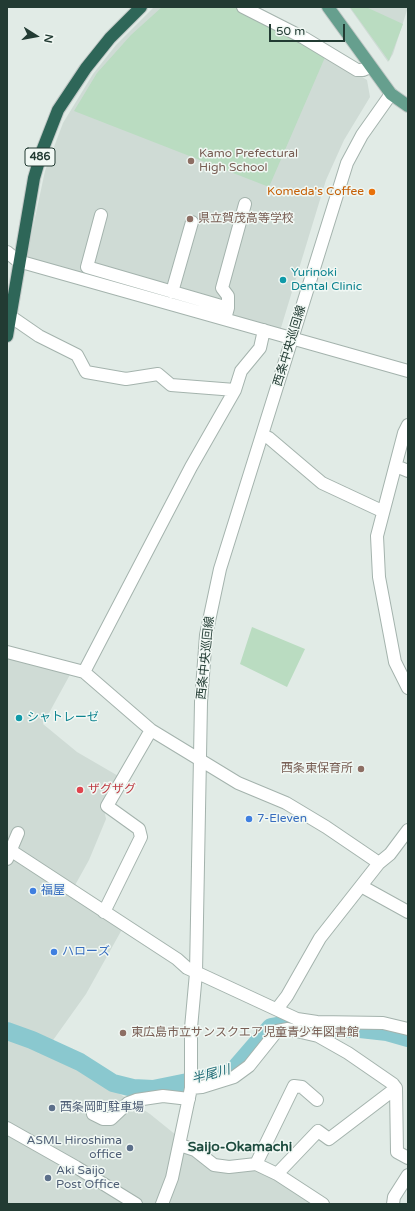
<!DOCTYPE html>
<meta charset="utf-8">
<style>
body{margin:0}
#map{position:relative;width:415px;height:1211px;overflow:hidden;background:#e1ebe6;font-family:"Varela Round",sans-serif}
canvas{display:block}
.frame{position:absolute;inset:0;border:8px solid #223b33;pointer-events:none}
.north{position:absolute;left:16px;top:16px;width:40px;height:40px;-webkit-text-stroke:3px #f1f8f4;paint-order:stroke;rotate:101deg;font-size:11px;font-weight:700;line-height:16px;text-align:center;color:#223b33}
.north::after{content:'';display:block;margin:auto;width:14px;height:18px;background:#223b33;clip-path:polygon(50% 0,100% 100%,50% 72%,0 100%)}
.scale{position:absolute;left:269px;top:24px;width:76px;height:18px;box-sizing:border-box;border:2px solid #223b33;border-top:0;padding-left:5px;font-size:12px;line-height:14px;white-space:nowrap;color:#223b33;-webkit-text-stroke:3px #f1f8f4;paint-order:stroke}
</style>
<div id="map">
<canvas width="415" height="1211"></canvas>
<div class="frame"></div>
<div class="north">N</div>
<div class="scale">50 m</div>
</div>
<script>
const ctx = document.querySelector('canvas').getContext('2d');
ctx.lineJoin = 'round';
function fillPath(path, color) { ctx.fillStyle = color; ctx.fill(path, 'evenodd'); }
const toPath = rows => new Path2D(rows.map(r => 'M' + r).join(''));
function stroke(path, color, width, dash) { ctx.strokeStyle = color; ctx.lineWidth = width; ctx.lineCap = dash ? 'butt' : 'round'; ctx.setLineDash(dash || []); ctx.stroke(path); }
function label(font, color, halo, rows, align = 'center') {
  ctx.font = font + ' "Varela Round","Noto Sans JP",sans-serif'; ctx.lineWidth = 3; ctx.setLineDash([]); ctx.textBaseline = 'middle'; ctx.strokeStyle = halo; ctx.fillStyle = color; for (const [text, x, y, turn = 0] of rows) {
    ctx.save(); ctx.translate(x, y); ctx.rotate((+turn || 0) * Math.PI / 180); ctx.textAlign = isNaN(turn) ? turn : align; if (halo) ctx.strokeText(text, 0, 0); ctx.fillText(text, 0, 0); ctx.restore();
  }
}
fillPath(toPath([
 [154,7,237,7,330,57,367,80,370,97,344,140,326,180,280,331,32,262,27,255,45,171,63,123,93,74,116,45],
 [349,7,408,7,393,54,388,62],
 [7,655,72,671,43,724,77,752,120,777,104,809,106,819,89,860,74,887,125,924,86,994,46,1050,85,1071,150,1114,213,1165,257,1164,324,1204,7,1204]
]), '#cfdbd5');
fillPath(toPath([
 [162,7,237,7,326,55,269,187,74,111,97,73,131,35],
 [350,7,366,7,403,24,389,61],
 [252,627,305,649,287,687,240,664]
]), '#badcc1');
stroke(toPath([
 [7,1031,32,1040,80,1062,113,1083,133,1088,153,1089,212,1077,233,1071,271,1027,282,1025,310,1029,360,1029,387,1032,408,1038]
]), '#8ac8cf', 18);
const minor = toPath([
 [243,7,304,38,357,70,363,70,370,67],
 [101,215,87,267,228,308,225,319],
 [7,252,18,261,408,371],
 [172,292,192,222],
 [228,308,228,296,222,288,245,204],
 [10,316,39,336,77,355,86,372,126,379,158,374,171,385,235,390],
 [264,330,260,348,241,371,235,390,191,467,84,672,151,730,238,783,286,803,326,827,379,863],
 [408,425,404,433,377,536,379,577,395,662,408,688],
 [263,435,269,438,322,483,382,511],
 [396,466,408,471],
 [7,652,84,672],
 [7,848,177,959,187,968,297,1019,317,1022,383,1023,408,1029],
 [7,859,18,833],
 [361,886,408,912],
 [104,912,141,837,139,829,107,806,151,730],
 [277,1009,287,996,320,938,379,863,390,854,408,830],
 [191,1088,202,1087,234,1077,249,1066,277,1031,288,1029,318,1036,348,1053,393,1084,396,1088,397,1152,408,1158],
 [93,1114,103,1119,111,1119,128,1103,136,1100,163,1096,189,1099],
 [7,1128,76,1167,136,1204],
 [180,1145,195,1150,214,1165,229,1167,256,1164,294,1086,302,1087,317,1100],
 [256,1164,277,1174,323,1204],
 [277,1174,318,1131,329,1139,396,1088],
 [162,1204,172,1178,191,1088,191,1028,196,973,201,702,206,635,220,569,347,163,362,135,391,94],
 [393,1204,394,1197,408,1175]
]);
const major = toPath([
 [328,7,391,94,408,106]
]);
const highway = toPath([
 [7,336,34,178,42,151,58,110,86,68,110,38,141,7]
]);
stroke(minor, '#a4b3ad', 14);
stroke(major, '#c1c8c6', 14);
stroke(highway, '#c1c8c6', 14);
stroke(minor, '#fff', 12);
stroke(major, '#669f8e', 12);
stroke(highway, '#2e6658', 12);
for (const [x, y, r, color] of [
 [191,161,4,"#8d6e63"],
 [372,192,4,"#e8710a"],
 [190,219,4,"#8d6e63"],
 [283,280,4,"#0f9aa8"],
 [19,718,4,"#0f9aa8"],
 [361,769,4,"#8d6e63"],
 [80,790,4,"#e0444e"],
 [249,819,4,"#3f7fe0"],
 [33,891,4,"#3f7fe0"],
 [54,952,4,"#3f7fe0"],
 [123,1033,4,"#8d6e63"],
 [52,1108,4,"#5c6f8a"],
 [130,1148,4,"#5c6f8a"],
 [48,1178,4,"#5c6f8a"]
]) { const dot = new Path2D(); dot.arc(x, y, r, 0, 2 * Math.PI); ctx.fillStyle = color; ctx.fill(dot); stroke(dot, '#f1f8f4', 1.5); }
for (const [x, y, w] of [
 [40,157,30]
]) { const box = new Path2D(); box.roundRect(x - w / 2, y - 9, w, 18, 3); ctx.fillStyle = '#f1f8f4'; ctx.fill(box); stroke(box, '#223b33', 1); }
label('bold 11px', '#223b33', null, [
 ["486",40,157]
]);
label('12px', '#785e54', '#f1f8f4', [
 ["Kamo Prefectural",199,154],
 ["High School",199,168],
 ["県立賀茂高等学校",198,219],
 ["西条東保育所",353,769,"right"],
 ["東広島市立サンスクエア児童青少年図書館",131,1033]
], 'left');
label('12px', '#c56008', '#f1f8f4', [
 ["Komeda's Coffee",364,192]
], 'right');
label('12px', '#0d838f', '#f1f8f4', [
 ["Yurinoki",291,273],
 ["Dental Clinic",291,287],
 ["シャトレーゼ",27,718]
], 'left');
label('12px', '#223b33', '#f1f8f4', [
 ["西条中央巡回線",290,346,-73],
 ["西条中央巡回線",206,658,-84]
]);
label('12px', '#be3a42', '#f1f8f4', [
 ["ザグザグ",88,790]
], 'left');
label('12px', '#366cbe', '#f1f8f4', [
 ["7-Eleven",257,819],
 ["福屋",41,891],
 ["ハローズ",62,952]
], 'left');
label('12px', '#4e5e75', '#f1f8f4', [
 ["西条岡町駐車場",60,1108],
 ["ASML Hiroshima",122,1141,"right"],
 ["office",122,1155,"right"],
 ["Aki Saijo",56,1171],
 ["Post Office",56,1185]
], 'left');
label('italic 13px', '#1e6b75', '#f1f8f4', [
 ["半尾川",211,1075,-15]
]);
label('bold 14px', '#1e4c3f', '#f1f8f4', [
 ["Saijo-Okamachi",240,1147]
]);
</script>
